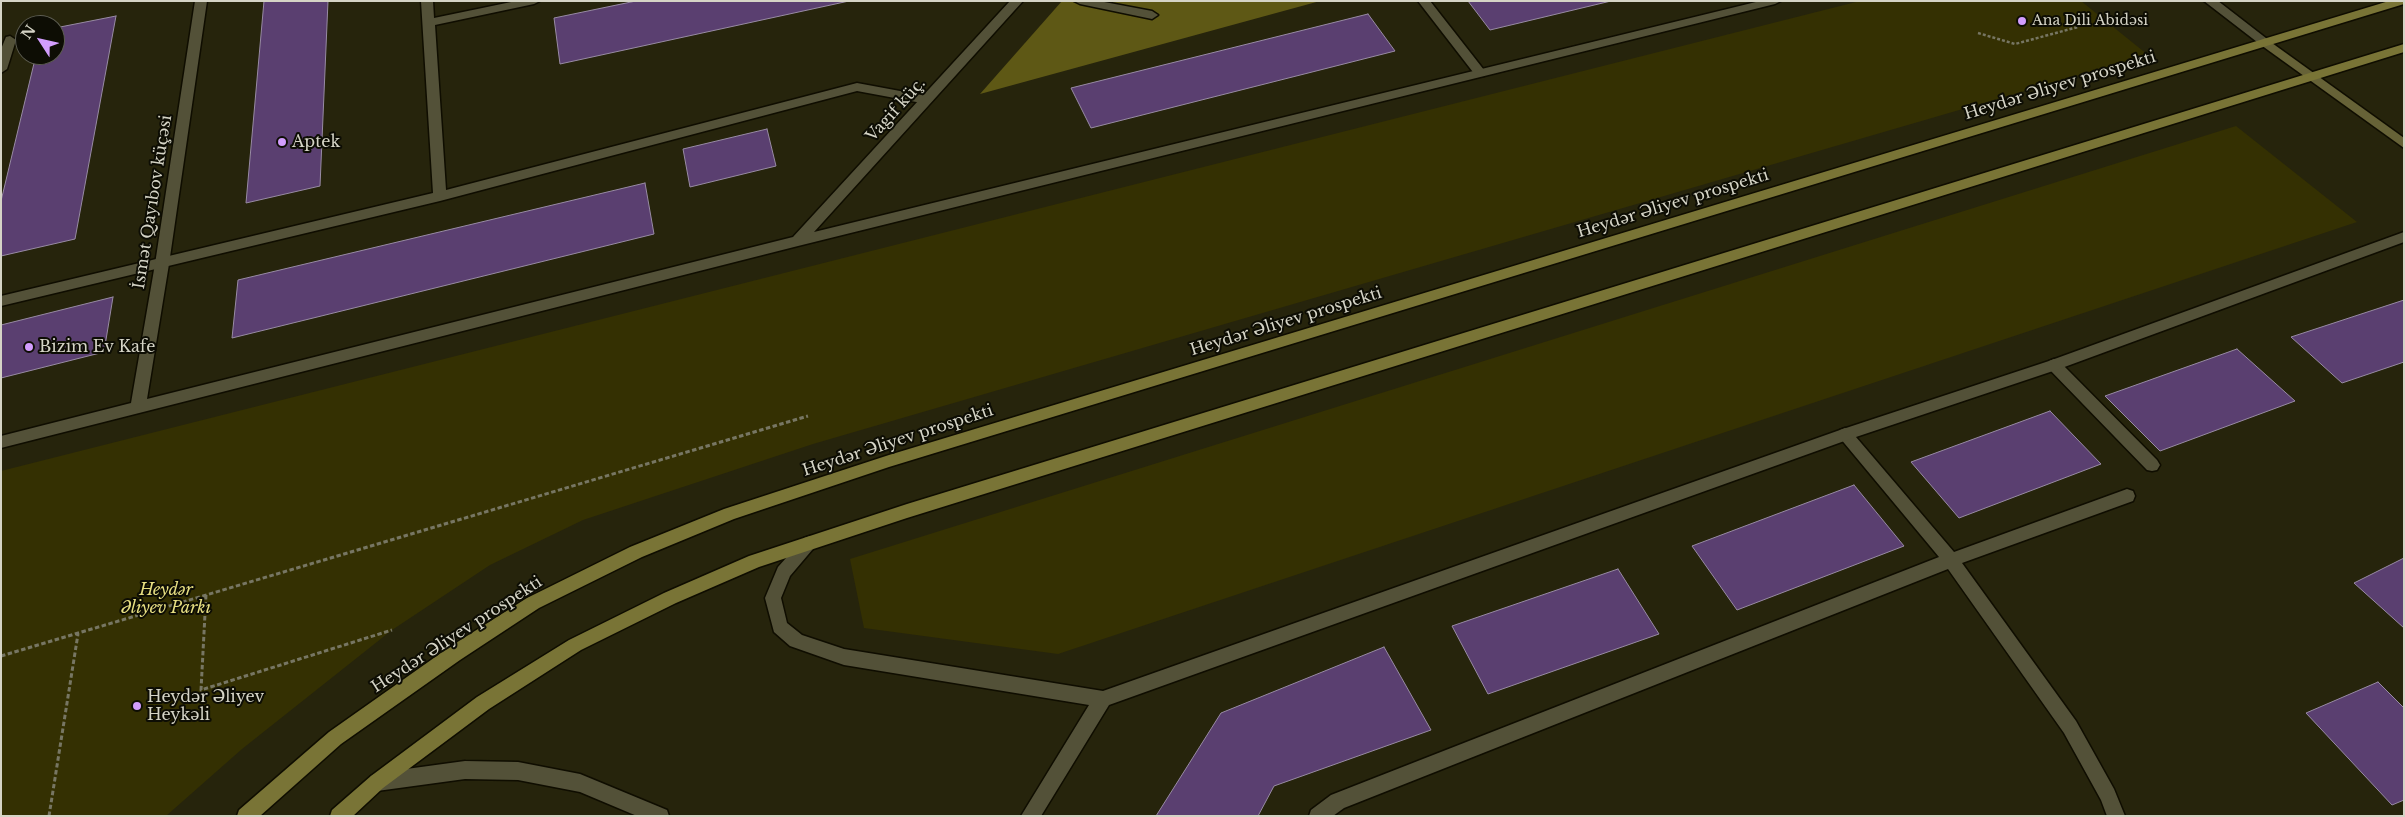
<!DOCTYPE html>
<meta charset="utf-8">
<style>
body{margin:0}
#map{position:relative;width:2405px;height:817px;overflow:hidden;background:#26240c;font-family:"Libre Baskerville",serif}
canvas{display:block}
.frame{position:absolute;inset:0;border:2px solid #d5d4c6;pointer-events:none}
.north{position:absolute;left:15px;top:15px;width:50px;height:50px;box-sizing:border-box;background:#0d0d04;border:1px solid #5d5d52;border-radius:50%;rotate:305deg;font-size:14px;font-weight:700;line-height:20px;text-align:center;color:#d5d4c6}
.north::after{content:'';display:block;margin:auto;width:18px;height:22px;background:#d29dfd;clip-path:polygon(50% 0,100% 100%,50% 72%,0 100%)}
</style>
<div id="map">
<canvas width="2405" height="817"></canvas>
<div class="frame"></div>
<div class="north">N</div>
</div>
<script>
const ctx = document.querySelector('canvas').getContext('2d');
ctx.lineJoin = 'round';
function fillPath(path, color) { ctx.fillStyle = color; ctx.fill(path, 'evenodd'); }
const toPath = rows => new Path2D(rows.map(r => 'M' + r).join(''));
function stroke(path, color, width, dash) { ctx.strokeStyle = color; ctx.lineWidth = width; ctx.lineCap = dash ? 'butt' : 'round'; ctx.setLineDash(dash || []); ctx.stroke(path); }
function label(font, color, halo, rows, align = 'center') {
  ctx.font = font + ' "Libre Baskerville",serif'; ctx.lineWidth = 4; ctx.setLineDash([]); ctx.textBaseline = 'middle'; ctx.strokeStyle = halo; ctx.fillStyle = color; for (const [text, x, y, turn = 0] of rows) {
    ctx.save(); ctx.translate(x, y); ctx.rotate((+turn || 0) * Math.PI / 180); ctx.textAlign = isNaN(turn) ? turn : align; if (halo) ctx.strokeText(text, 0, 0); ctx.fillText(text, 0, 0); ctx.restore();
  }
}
fillPath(toPath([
 [1860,1,2081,1,2148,55,813,444,583,520,490,565,392,630,242,749,166,816,1,816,1,471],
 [2236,126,2357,222,1058,654,864,628,850,559]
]), '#343002');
fillPath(toPath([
 [1062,1,1320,1,980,94]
]), '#5e5815');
const building = toPath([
 [264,1,328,1,320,186,246,203,264,1],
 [636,1,849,1,560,64,554,18,636,1],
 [1468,1,1611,1,1490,30,1468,1],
 [1368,14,1395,51,1091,128,1071,88,1368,14],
 [116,16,75,239,1,256,1,201,36,55,55,55,55,28,116,16],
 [767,129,776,166,690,187,683,149,767,129],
 [645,183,654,234,232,338,238,280,645,183],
 [113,297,104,352,1,378,1,325,113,297],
 [2404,300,2404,362,2342,383,2291,337,2404,300],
 [2237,349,2295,401,2160,451,2105,396,2237,349],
 [2050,411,2101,464,1959,518,1911,462,2050,411],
 [1854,485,1904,546,1737,610,1692,546,1854,485],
 [2404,558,2404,628,2354,583,2404,558],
 [1618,569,1659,634,1488,694,1452,626,1618,569],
 [1384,647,1431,730,1274,786,1258,816,1156,816,1221,713,1384,647],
 [2378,682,2404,708,2404,800,2392,805,2306,713,2378,682]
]);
fillPath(building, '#5a3f70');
stroke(building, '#988ba4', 1);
const lane = toPath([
 [421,1,433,1,434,18,516,1,540,1,534,4,435,25,446,190,857,83,927,96,933,100,927,104,857,91,440,201,1,306,1,296,433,193,421,1],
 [1074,1,1099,1,1152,11,1158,15,1152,19,1080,4,1074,1],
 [1418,1,1430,1,1484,70,1486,73,1484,76,1476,76,1418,1],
 [10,36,16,40,7,69,1,73,1,49,6,37,10,36],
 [2054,359,2059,361,2157,460,2160,465,2157,470,2152,471,2147,470,2049,369,2047,365,2049,361,2054,359],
 [1845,428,1850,430,1954,552,2127,489,2133,491,2135,496,2133,501,1962,563,2076,721,2114,789,2125,816,2107,816,2101,800,2064,733,1948,569,1344,808,1333,816,1309,816,1311,810,1331,795,1939,557,1840,438,1837,434,1840,430,1845,428]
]);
const street = toPath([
 [195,1,207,1,169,264,147,399,793,237,1010,1,1023,1,814,232,1760,1,1781,1,1775,4,798,246,1,448,1,436,131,403,155,264,195,1],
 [2204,1,2218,1,2271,42,2269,45,2261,45,2204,1],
 [2404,232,2404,242,2059,369,1850,439,1109,705,1041,816,1021,816,1089,705,844,665,790,646,774,632,765,598,778,567,804,538,810,536,816,538,818,543,790,576,781,598,787,623,802,635,844,649,1103,691,1840,430,2049,361,2404,232],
 [465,761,518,762,580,774,667,810,669,816,637,816,580,792,518,780,465,779,377,791,371,788,368,782,371,776,377,773,465,761]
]);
const secondary = toPath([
 [2265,38,2404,138,2404,148,2261,45,2259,42,2265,38]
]);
const primary = toPath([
 [2389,1,2404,1,2404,4,889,467,734,519,642,557,539,608,460,660,341,744,260,816,237,816,239,810,329,732,448,648,527,598,630,547,724,509,889,455,2389,1],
 [2404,44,2404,52,907,518,759,567,676,603,581,650,489,709,383,788,353,816,330,816,332,810,371,776,477,697,569,640,664,593,749,556,907,504,2404,44]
]);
stroke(lane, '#0f0d00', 3);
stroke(street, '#0f0d00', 3);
stroke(secondary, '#0f0d00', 3);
stroke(primary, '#0f0d00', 3);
stroke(toPath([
 [1978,33,2015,44,2078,27]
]), '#777663', 2.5, [3, 2]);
stroke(toPath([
 [206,595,201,690,392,630],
 [1,656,808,416],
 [49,816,78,634]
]), '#777663', 3, [4.5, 2.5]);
fillPath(lane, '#535138');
fillPath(street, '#535138');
fillPath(secondary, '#666237');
fillPath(primary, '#797436');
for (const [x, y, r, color] of [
 [2022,21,5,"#d29dfd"],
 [282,142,5,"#d29dfd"],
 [29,347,5,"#d29dfd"],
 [137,706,5,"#d29dfd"]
]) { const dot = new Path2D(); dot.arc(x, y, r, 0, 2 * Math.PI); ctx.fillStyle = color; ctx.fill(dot); stroke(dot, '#0d0d04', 2); }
label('14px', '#d5d4c6', '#0d0d04', [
 ["Ana Dili Abidəsi",2032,21]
], 'left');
label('16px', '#d5d4c6', '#0d0d04', [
 ["Heydər Əliyev prospekti",2060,86,-17],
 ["Vagif küç.",896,110,-48],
 ["İsmət Qayıbov küçəsi",153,202,-81],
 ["Heydər Əliyev prospekti",1673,204,-17],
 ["Heydər Əliyev prospekti",1286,322,-17],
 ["Heydər Əliyev prospekti",898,441,-18],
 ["Heydər Əliyev prospekti",457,635,-33]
]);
label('16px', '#d5d4c6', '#0d0d04', [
 ["Aptek",292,142],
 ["Bizim Ev Kafe",39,347],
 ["Heydər Əliyev",147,697],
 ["Heykəli",147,715]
], 'left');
label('italic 16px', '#e7df82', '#0d0d04', [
 ["Heydər",166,590],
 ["Əliyev Parkı",166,608]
]);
</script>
